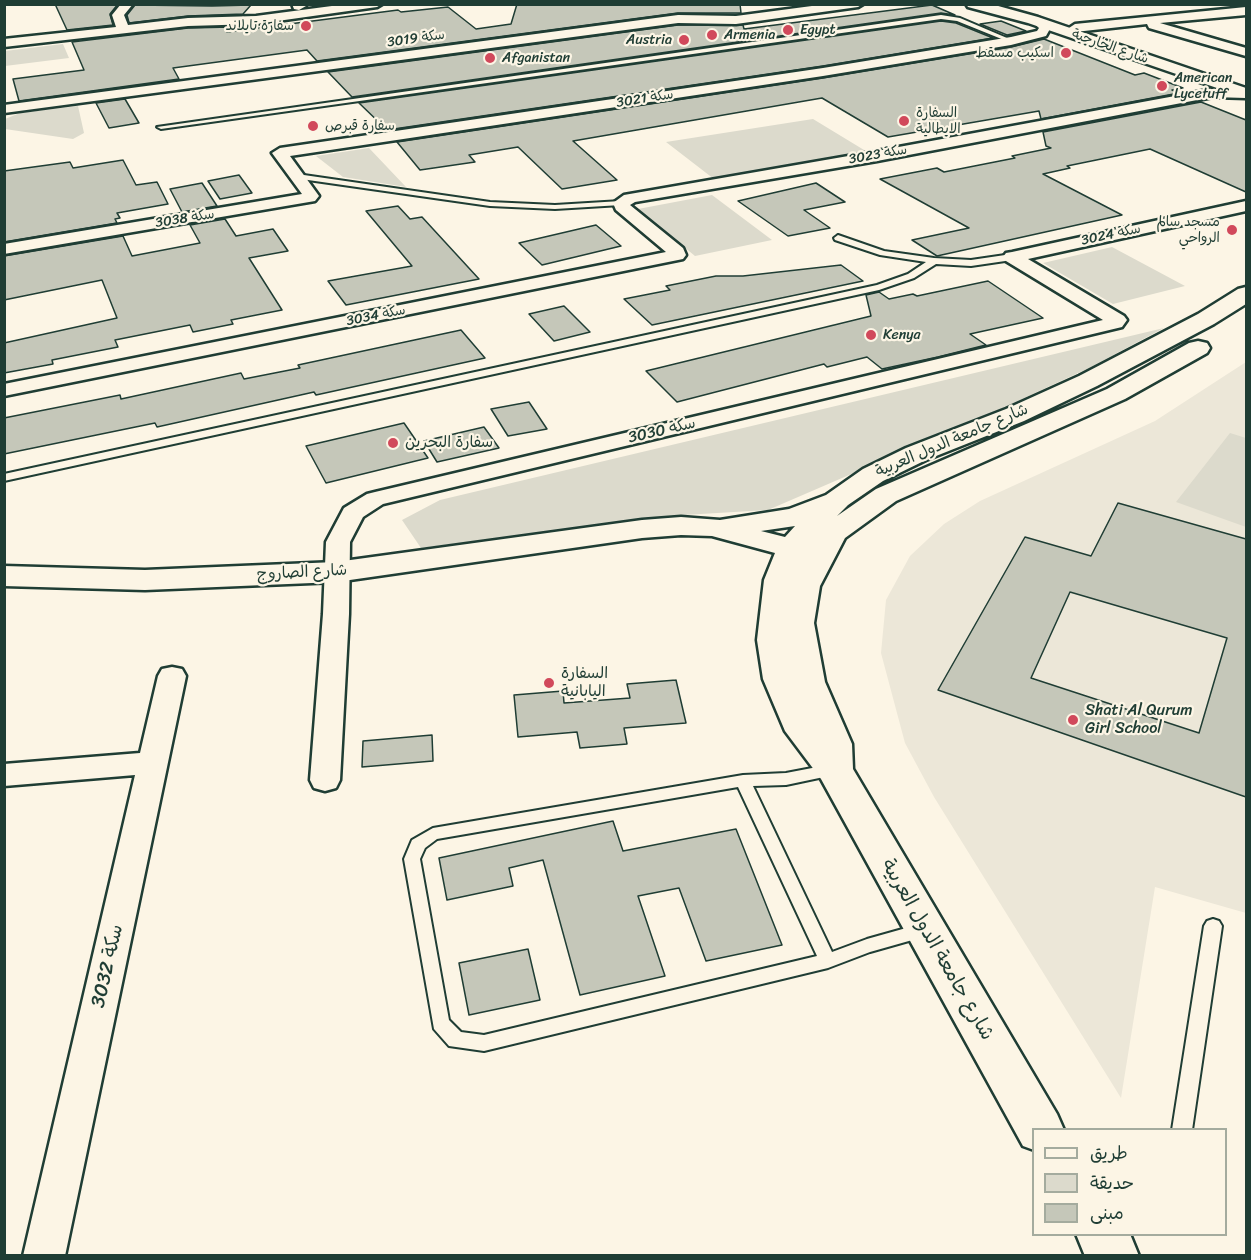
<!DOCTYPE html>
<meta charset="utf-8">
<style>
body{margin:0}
#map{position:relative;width:1251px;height:1260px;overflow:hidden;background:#fcf5e5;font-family:Sriracha,"Playpen Sans Arabic",sans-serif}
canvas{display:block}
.frame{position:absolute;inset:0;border:6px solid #1f3d34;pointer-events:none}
.legend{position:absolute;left:1032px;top:1128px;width:195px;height:108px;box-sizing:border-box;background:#fcf5e5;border:2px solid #a4ab9e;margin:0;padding:8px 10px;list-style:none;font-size:18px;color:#1f3d34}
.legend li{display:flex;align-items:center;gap:12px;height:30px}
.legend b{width:30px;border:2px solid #a4ab9e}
</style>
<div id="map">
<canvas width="1251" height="1260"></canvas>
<div class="frame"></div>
<ul class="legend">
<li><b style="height:8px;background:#fcf5e5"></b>طريق</li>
<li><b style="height:16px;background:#dcdacc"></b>حديقة</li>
<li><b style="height:16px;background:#c5c7b9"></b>مبنى</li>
</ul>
</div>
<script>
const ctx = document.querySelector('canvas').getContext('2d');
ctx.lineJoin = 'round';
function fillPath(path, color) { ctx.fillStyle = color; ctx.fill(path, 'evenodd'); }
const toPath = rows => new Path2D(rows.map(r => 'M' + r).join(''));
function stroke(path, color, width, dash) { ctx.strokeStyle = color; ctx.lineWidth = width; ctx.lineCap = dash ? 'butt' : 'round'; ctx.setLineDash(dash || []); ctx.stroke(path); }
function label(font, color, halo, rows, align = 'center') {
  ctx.font = font + ' Sriracha,"Playpen Sans Arabic",sans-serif'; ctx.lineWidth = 4.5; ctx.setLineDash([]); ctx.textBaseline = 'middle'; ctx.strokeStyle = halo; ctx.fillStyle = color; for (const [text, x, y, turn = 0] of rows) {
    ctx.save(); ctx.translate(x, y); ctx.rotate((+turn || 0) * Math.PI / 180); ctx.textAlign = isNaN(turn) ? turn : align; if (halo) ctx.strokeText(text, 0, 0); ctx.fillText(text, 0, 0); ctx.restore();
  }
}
fillPath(toPath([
 [1246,362,1246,913,1155,887,1121,1098,934,797,905,743,881,653,886,600,910,556,944,524,980,501,1155,421]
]), '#ece7d8');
fillPath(toPath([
 [63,44,69,58,5,66,5,51],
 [78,106,84,133,73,139,5,129,5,119,20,113],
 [813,119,869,153,714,179,666,142],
 [369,148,406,187,343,177,316,156],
 [712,195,772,240,695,256,638,209],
 [1112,247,1185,286,1113,304,1043,263],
 [1164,328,1089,368,981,418,768,510,667,516,421,548,402,520,440,500],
 [1230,433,1246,438,1246,527,1176,502]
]), '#dcdacc');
const building = toPath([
 [55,4,118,4,110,14,113,25,67,30,55,4],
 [517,4,740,4,741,13,678,13,317,61,307,50,173,68,179,79,19,101,13,79,84,70,72,42,188,28,231,27,227,32,398,10,401,12,448,7,476,29,511,24,517,4],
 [135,5,212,6,251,5,243,14,188,16,129,23,127,15,135,5],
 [932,5,955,15,941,13,352,97,328,72,678,25,743,25,744,29,932,5],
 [941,21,956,23,993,38,823,66,387,130,359,103,941,21],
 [1001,21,1026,31,1007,35,980,24,1001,21],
 [1044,39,1135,75,1144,73,1183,88,1172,90,1179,93,1041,119,1039,111,888,137,822,98,573,141,617,180,562,189,518,147,469,155,475,162,420,170,397,142,823,78,1011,47,1044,39],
 [125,99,139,123,109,128,96,103,125,99],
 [1201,102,1246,120,1246,192,1150,149,1067,166,1070,168,1043,174,1122,215,937,256,912,240,969,228,880,179,937,168,944,172,1015,158,1012,156,1051,148,1046,146,1043,132,1201,102],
 [123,160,136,185,157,182,168,204,117,213,120,218,115,219,117,223,4,242,4,171,70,162,73,168,123,160],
 [239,175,252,193,220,199,208,181,239,175],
 [202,183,217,206,182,212,170,189,202,183],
 [816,183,845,202,804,210,830,228,788,236,738,201,816,183],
 [398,206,410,219,422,217,479,279,346,305,328,281,412,266,366,211,398,206],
 [225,219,236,236,273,229,288,251,249,258,282,310,231,320,233,324,193,332,190,325,115,340,118,347,52,360,53,364,4,373,4,343,117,318,102,280,4,300,4,256,123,236,132,256,200,243,190,225,225,219],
 [596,225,621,246,542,265,519,243,596,225],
 [841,265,863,281,652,325,624,299,670,290,666,286,716,276,743,276,841,265],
 [988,281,1043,318,970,334,986,345,938,357,882,369,867,357,827,367,824,364,677,402,646,371,871,316,866,295,879,292,889,299,913,294,917,296,988,281],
 [564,306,590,332,554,341,529,314,564,306],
 [461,330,485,358,316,395,314,392,157,427,155,423,4,454,4,418,120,395,121,399,241,373,244,379,300,368,298,365,461,330],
 [529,402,547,429,508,436,491,409,529,402],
 [404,423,428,458,326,483,306,446,404,423],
 [484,427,499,448,437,462,424,441,484,427],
 [1118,503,1246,539,1246,797,938,690,1025,537,1091,556,1118,503],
 [1070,592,1227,638,1199,733,1031,678,1070,592],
 [676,680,686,723,624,728,627,744,580,748,577,732,518,737,514,695,563,691,564,703,630,698,627,684,676,680],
 [432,735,433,761,362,767,363,741,432,735],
 [613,821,623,851,736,829,782,945,706,961,679,888,638,896,665,976,580,995,543,860,509,868,513,886,447,900,439,858,613,821],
 [528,949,540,1000,469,1015,459,963,528,949]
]);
fillPath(building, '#c5c7b9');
stroke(building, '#1f3d34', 1.5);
const lane = toPath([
 [941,15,960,18,1014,41,1009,42,957,21,941,19,161,129,157,127,941,15],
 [297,174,490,202,555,205,621,201,625,203,621,205,555,209,490,206,294,178,293,176,297,174],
 [838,235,884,251,934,258,971,260,1012,254,1016,257,1012,260,971,266,936,264,914,278,879,290,4,481,4,474,877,285,908,274,926,262,880,255,835,240,834,238,838,235],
 [833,764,838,766,841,770,838,774,786,785,753,786,832,952,867,939,924,923,930,925,933,930,930,935,870,952,828,968,484,1051,449,1046,434,1029,404,859,412,840,433,828,743,775,786,773,833,764],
 [738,787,817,956,484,1035,461,1032,449,1020,420,859,425,848,437,839,738,787],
 [1213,919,1219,921,1222,926,1192,1130,1172,1130,1204,926,1207,921,1213,919]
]);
const street = toPath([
 [121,4,133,4,124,15,128,25,188,18,256,16,347,4,382,4,377,7,256,24,188,26,4,47,4,39,116,27,112,15,121,4],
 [827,4,863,4,858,7,736,24,678,23,4,113,4,105,678,15,736,16,827,4],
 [1246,7,1246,15,1160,23,1246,48,1246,56,1149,28,1147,24,1075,32,1069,28,1075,24,1246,7],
 [1039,18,1051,27,1046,36,1011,45,823,76,290,156,319,196,315,201,4,254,4,244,302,194,272,153,280,148,823,68,1011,37,1037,31,1039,28,1033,22,1039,18],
 [1213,89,1246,90,1246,98,1213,97,877,161,635,202,630,205,683,248,686,255,683,259,4,396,4,384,666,252,616,210,613,203,624,195,877,151,1213,89],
 [1246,201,1246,211,1028,259,1124,316,1127,320,1122,327,383,504,363,517,350,542,349,614,340,780,336,788,325,791,314,788,310,780,323,614,326,542,344,508,367,494,375,492,1103,320,1006,261,1003,257,1006,253,1012,252,1246,201],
 [172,667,182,669,186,676,65,1256,23,1256,135,775,4,786,4,764,140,753,158,676,162,669,172,667]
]);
const secondary = toPath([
 [1246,287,1246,304,1214,324,1097,386,1024,421,926,460,883,481,848,505,837,516,876,489,1107,389,1189,343,1198,341,1207,343,1210,348,1207,353,1125,399,896,501,845,538,820,586,814,623,825,682,852,744,853,769,1057,1114,1064,1130,1034,1130,1034,1150,1023,1146,821,779,785,731,763,679,757,640,764,580,775,553,712,536,681,535,642,538,336,582,145,590,4,586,4,566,145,570,336,562,642,520,681,517,720,520,789,509,826,495,863,469,906,448,1006,409,1079,376,1198,314,1238,289,1246,287],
 [795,526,785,537,761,531,795,526],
 [1076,1234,1130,1234,1139,1256,1085,1256,1076,1234]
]);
const primary = toPath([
 [292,4,306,4,306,6,299,10,294,9,292,4],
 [966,4,991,4,1038,17,1246,88,1246,98,1028,23,968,7,966,4]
]);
stroke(lane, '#1f3d34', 4);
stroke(street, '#1f3d34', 5);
stroke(secondary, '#1f3d34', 5);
stroke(primary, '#1f3d34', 5);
fillPath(lane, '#fcf5e5');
fillPath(street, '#fcf5e5');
fillPath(secondary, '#fcf5e5');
fillPath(primary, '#fcf5e5');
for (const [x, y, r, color] of [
 [306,26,6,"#d1495b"],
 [788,30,6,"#d1495b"],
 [712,35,6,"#d1495b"],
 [684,40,6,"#d1495b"],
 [1066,53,6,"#d1495b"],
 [490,58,6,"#d1495b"],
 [1162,86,6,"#d1495b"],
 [904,121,6,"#d1495b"],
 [313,126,6,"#d1495b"],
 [1232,230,6,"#d1495b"],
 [871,335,6,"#d1495b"],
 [393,443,6,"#d1495b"],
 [549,683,6,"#d1495b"],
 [1073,720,6,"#d1495b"]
]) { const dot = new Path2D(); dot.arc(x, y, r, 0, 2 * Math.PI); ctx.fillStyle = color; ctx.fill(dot); stroke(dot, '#fcf5e5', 2); }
label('14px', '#1f3d34', '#fcf5e5', [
 ["سفارة تايلاند",294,26,"right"],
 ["Egypt",800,30],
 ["Armenia",724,35],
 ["Austria",672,40,"right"],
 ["اسكيب مسقط",1054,53,"right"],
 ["Afganistan",502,58],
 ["American",1174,78],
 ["Lycetuff",1174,94],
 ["السفارة",916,113],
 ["الايطالية",916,129],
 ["سفارة قبرص",325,126],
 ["مسجد سالم",1220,222,"right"],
 ["الرواحي",1220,238,"right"],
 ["Kenya",883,335]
], 'left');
label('14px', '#1f3d34', '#fcf5e5', [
 ["سكة 3019",416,39,-8],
 ["شارع الخارجية",1110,47,19],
 ["سكة 3021",645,99,-9],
 ["سكة 3023",878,155,-10],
 ["سكة 3038",185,219,-9],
 ["سكة 3024",1111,235,-12],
 ["سكة 3034",376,316,-11]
]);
label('16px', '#1f3d34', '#fcf5e5', [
 ["سكة 3030",662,431,-13],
 ["شارع جامعة الدول العربية",952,441,-23],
 ["شارع الصاروج",302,573,-3]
]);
label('16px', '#1f3d34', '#fcf5e5', [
 ["سفارة البحرين",405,443],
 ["السفارة",561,674],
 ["اليابانية",561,692],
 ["Shati Al Qurum",1085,711],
 ["Girl School",1085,729]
], 'left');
label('20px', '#1f3d34', '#fcf5e5', [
 ["شارع جامعة الدول العربية",937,950,60],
 ["سكة 3032",108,966,-77]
]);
</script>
